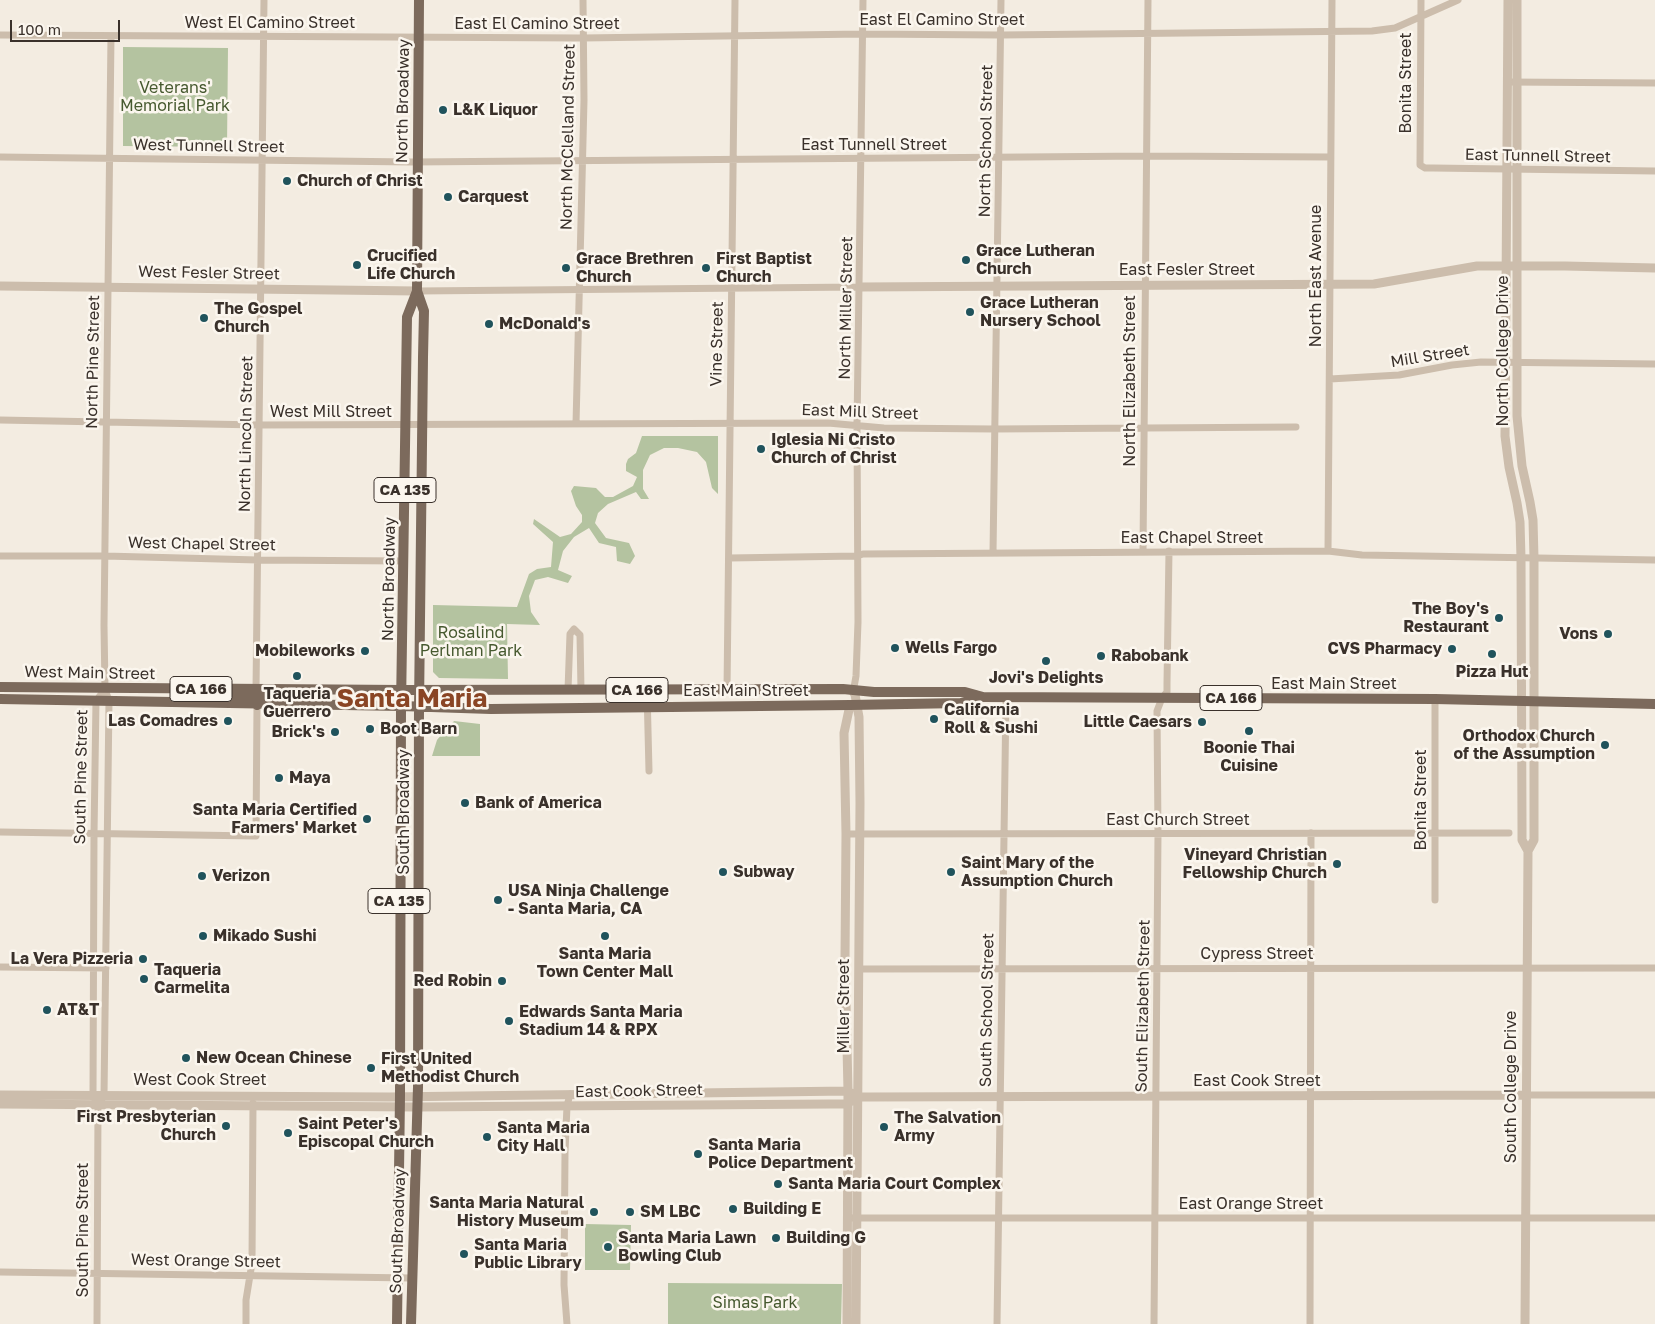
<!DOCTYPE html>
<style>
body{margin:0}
#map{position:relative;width:1655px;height:1324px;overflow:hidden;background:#f3ece1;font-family:"Golos Text",sans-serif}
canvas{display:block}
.scale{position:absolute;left:10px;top:20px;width:110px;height:22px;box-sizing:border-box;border:2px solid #3a312b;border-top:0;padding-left:6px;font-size:15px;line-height:18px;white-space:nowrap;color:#3a312b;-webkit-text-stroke:4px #fbf6ee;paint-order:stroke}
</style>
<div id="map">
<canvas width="1655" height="1324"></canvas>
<div class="scale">100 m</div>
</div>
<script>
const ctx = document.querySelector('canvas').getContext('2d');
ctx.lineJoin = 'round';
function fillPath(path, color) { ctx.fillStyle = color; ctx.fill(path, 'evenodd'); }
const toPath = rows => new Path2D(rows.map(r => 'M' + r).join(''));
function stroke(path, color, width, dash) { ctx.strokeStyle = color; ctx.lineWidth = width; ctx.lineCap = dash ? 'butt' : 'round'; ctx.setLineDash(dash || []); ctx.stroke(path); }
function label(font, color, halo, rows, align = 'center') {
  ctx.font = font + ' "Golos Text",sans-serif'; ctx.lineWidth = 5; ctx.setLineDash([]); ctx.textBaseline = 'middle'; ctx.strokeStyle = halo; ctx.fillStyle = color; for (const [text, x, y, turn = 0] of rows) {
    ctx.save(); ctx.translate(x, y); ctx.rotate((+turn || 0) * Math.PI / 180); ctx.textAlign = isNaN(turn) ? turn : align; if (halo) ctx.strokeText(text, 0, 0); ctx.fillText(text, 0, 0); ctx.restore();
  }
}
fillPath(toPath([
 [123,47,228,48,227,147,123,146],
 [642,436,718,436,718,494,712,488,706,462,697,452,678,448,664,448,650,455,643,470,643,489,649,499,641,499,636,492,608,504,598,513,595,523,606,538,629,543,635,556,630,564,617,561,616,547,599,543,589,528,574,537,563,551,558,570,572,576,568,583,548,577,535,580,529,596,531,612,540,625,507,624,508,679,439,678,433,672,433,605,517,607,529,574,537,569,551,567,553,542,533,524,534,519,560,537,571,534,582,522,582,515,576,506,571,491,574,486,596,488,605,497,613,497,633,486,637,477,626,471,626,464,628,459,636,453],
 [454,721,480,724,480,756,432,756,437,740,442,734,449,733,449,727],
 [585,1224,631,1225,630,1270,585,1270],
 [668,1283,842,1284,841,1324,668,1324]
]), '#b4c3a0');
stroke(toPath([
 [1421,0,1420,165,1425,168,1433,168,1655,171],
 [0,35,583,38,862,34,1001,35,1372,31,1395,28,1458,0],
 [1507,82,1655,83],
 [0,157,412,162,1146,156,1330,157],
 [417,291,860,287],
 [1330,379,1399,375,1452,365,1481,362,1655,364],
 [0,420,259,425,828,423,884,428,994,429,1296,427],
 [576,424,584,100,583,0],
 [1143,551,1148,0],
 [1328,551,1332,0],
 [993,553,1001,0],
 [0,556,105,556,258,560,404,561],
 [729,558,857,556,863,554,1328,551,1362,555,1655,560],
 [256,689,264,0],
 [727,689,735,0],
 [568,690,570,634,574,629,580,635,581,690],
 [647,690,649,771],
 [853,693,856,676,858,622,857,426,863,0],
 [0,832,256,836,257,705],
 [846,834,1509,833],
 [1435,900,1435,699],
 [0,967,106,968],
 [860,969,1655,968],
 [1526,1095,1655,1095],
 [102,1099,104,1095,109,701,105,689,104,625,111,36],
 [847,1218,1655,1218],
 [0,1272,411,1278],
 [97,1324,98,1106,93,1095,94,834,96,701,105,689],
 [246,1324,246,1300,252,1263,253,1103],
 [567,1324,564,1285,565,1152,567,1106,570,1094],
 [997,1324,1006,697],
 [1154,1324,1158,833,1157,711,1162,698,1167,692,1167,683,1169,551],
 [1310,1324,1311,833]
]), '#ccbdac', 7);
stroke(toPath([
 [1508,0,1505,436,1509,467,1517,503,1520,522,1521,558,1522,828,1522,840,1528,851,1525,1324],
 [1517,0,1517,416,1522,466,1530,502,1533,520,1534,558,1534,840,1528,851],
 [0,286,417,291],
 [860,287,1374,284,1477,266,1565,266,1655,268],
 [854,689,859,717,860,803,856,1324],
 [0,1095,389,1097,848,1091,858,1097,870,1097,1526,1095],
 [0,1104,417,1107,830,1104,847,1104,858,1097],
 [847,1324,848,1091,845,958,846,834,844,733,850,705]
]), '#ccbdac', 9);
stroke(toPath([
 [0,687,402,690,843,689,874,692,965,692,983,697,1435,699,1655,704],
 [215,697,253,695,256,693,256,689],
 [0,699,401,706,491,709,850,705,961,703,982,697],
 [257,705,259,699,264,697,310,695],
 [397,1324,400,1096,401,706,407,317,417,291,419,0],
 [411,1324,418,1087,419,707,423,357,424,311,417,291]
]), '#7c6a5c', 10);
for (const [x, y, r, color] of [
 [443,110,5,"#20535c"],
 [287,181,5,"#20535c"],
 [448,197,5,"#20535c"],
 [966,260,5,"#20535c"],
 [357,265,5,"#20535c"],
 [566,268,5,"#20535c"],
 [706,268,5,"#20535c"],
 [970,312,5,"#20535c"],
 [204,318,5,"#20535c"],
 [489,324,5,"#20535c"],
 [761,449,5,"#20535c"],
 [1499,618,5,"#20535c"],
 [1608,634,5,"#20535c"],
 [895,648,5,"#20535c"],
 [1452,649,5,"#20535c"],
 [365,651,5,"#20535c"],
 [1492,654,5,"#20535c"],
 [1101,656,5,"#20535c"],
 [1046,661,5,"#20535c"],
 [297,676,5,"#20535c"],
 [934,719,5,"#20535c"],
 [228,721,5,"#20535c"],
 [1202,722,5,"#20535c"],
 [370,729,5,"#20535c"],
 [1249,731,5,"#20535c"],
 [335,732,5,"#20535c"],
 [1605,745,5,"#20535c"],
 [279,778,5,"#20535c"],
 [465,803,5,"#20535c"],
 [367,819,5,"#20535c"],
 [1337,864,5,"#20535c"],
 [723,872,5,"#20535c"],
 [951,872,5,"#20535c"],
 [202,876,5,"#20535c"],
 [498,900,5,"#20535c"],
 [203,936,5,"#20535c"],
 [605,936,5,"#20535c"],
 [143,959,5,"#20535c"],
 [144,979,5,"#20535c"],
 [502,981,5,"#20535c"],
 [47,1010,5,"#20535c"],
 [509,1021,5,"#20535c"],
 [186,1058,5,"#20535c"],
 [371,1068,5,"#20535c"],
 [226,1126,5,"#20535c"],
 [884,1127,5,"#20535c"],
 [288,1133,5,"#20535c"],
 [487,1137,5,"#20535c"],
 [698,1154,5,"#20535c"],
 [778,1184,5,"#20535c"],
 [733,1209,5,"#20535c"],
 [594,1212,5,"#20535c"],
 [630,1212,5,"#20535c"],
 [776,1238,5,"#20535c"],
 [608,1247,5,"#20535c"],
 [464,1254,5,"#20535c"]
]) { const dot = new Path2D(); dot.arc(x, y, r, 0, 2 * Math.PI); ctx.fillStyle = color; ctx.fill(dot); stroke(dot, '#fbf6ee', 2); }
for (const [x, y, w] of [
 [405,490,62],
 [201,689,62],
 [637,690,62],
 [1231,698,62],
 [399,901,62]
]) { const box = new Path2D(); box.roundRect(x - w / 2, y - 12.5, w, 25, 4); ctx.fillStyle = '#fbf6ee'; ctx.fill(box); stroke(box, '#3a312b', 1); }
label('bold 15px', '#3a312b', null, [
 ["CA 135",405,490],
 ["CA 166",201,689],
 ["CA 166",637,690],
 ["CA 166",1231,698],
 ["CA 135",399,901]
]);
label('16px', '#3a312b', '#fbf6ee', [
 ["East El Camino Street",942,20],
 ["West El Camino Street",270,23],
 ["East El Camino Street",537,24],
 ["Bonita Street",1406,83,-90],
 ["North Broadway",403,101,-89],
 ["North McClelland Street",568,137,-89],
 ["North School Street",986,141,-89],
 ["East Tunnell Street",874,145],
 ["West Tunnell Street",209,146,1],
 ["East Tunnell Street",1538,156,1],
 ["East Fesler Street",1187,270],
 ["West Fesler Street",209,273,1],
 ["North East Avenue",1316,276,-90],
 ["North Miller Street",846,308,-89],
 ["Vine Street",717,344,-89],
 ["North College Drive",1503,351,-90],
 ["Mill Street",1430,356,-9],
 ["North Pine Street",93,362,-89],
 ["North Elizabeth Street",1130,381,-90],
 ["West Mill Street",331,412],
 ["East Mill Street",860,412,2],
 ["North Lincoln Street",246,434,-89],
 ["East Chapel Street",1192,538],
 ["West Chapel Street",202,544,1],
 ["North Broadway",389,579,-89],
 ["West Main Street",90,673,1],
 ["East Main Street",1334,684],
 ["East Main Street",746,691],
 ["South Pine Street",81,777,-89],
 ["Bonita Street",1421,800,-90],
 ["South Broadway",404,812,-90],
 ["East Church Street",1178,820],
 ["Cypress Street",1257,954],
 ["Miller Street",844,1006,-90],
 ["South Elizabeth Street",1143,1006,-89],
 ["South School Street",987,1010,-89],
 ["West Cook Street",200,1080],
 ["East Cook Street",1257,1081],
 ["South College Drive",1511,1087,-90],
 ["East Cook Street",639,1091,-1],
 ["East Orange Street",1251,1204],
 ["South Pine Street",83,1230,-90],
 ["South Broadway",398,1231,-88],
 ["West Orange Street",206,1261,1]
]);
label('16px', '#46592f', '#fbf6ee', [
 ["Veterans'",175,88],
 ["Memorial Park",175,106],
 ["Rosalind",471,633],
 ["Perlman Park",471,651],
 ["Simas Park",755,1303]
]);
label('bold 16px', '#3a312b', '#fbf6ee', [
 ["L&K Liquor",453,110],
 ["Church of Christ",297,181],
 ["Carquest",458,197],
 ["Grace Lutheran",976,251],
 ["Church",976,269],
 ["Crucified",367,256],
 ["Life Church",367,274],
 ["Grace Brethren",576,259],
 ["Church",576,277],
 ["First Baptist",716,259],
 ["Church",716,277],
 ["Grace Lutheran",980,303],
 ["Nursery School",980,321],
 ["The Gospel",214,309],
 ["Church",214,327],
 ["McDonald's",499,324],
 ["Iglesia Ni Cristo",771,440],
 ["Church of Christ",771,458],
 ["The Boy's",1489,609,"right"],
 ["Restaurant",1489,627,"right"],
 ["Vons",1598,634,"right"],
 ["Wells Fargo",905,648],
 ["CVS Pharmacy",1442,649,"right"],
 ["Mobileworks",355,651,"right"],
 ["Rabobank",1111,656],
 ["Pizza Hut",1492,672,"center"],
 ["Jovi's Delights",1046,678,"center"],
 ["Taqueria",297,694,"center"],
 ["Guerrero",297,712,"center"],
 ["California",944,710],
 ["Roll & Sushi",944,728],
 ["Las Comadres",218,721,"right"],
 ["Little Caesars",1192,722,"right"],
 ["Boot Barn",380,729],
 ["Brick's",325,732,"right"],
 ["Orthodox Church",1595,736,"right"],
 ["of the Assumption",1595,754,"right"],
 ["Boonie Thai",1249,748,"center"],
 ["Cuisine",1249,766,"center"],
 ["Maya",289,778],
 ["Bank of America",475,803],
 ["Santa Maria Certified",357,810,"right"],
 ["Farmers' Market",357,828,"right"],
 ["Vineyard Christian",1327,855,"right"],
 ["Fellowship Church",1327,873,"right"],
 ["Saint Mary of the",961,863],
 ["Assumption Church",961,881],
 ["Subway",733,872],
 ["Verizon",212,876],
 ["USA Ninja Challenge",508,891],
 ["- Santa Maria, CA",508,909],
 ["Mikado Sushi",213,936],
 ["Santa Maria",605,954,"center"],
 ["Town Center Mall",605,972,"center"],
 ["La Vera Pizzeria",133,959,"right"],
 ["Taqueria",154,970],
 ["Carmelita",154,988],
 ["Red Robin",492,981,"right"],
 ["AT&T",57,1010],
 ["Edwards Santa Maria",519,1012],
 ["Stadium 14 & RPX",519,1030],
 ["New Ocean Chinese",196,1058],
 ["First United",381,1059],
 ["Methodist Church",381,1077],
 ["First Presbyterian",216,1117,"right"],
 ["Church",216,1135,"right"],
 ["The Salvation",894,1118],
 ["Army",894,1136],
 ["Saint Peter's",298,1124],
 ["Episcopal Church",298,1142],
 ["Santa Maria",497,1128],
 ["City Hall",497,1146],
 ["Santa Maria",708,1145],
 ["Police Department",708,1163],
 ["Santa Maria Court Complex",788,1184],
 ["Santa Maria Natural",584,1203,"right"],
 ["History Museum",584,1221,"right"],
 ["Building E",743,1209],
 ["SM LBC",640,1212],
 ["Santa Maria Lawn",618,1238],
 ["Bowling Club",618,1256],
 ["Building G",786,1238],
 ["Santa Maria",474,1245],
 ["Public Library",474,1263]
], 'left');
label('bold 26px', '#8a4524', '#fbf6ee', [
 ["Santa Maria",412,699]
]);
</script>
